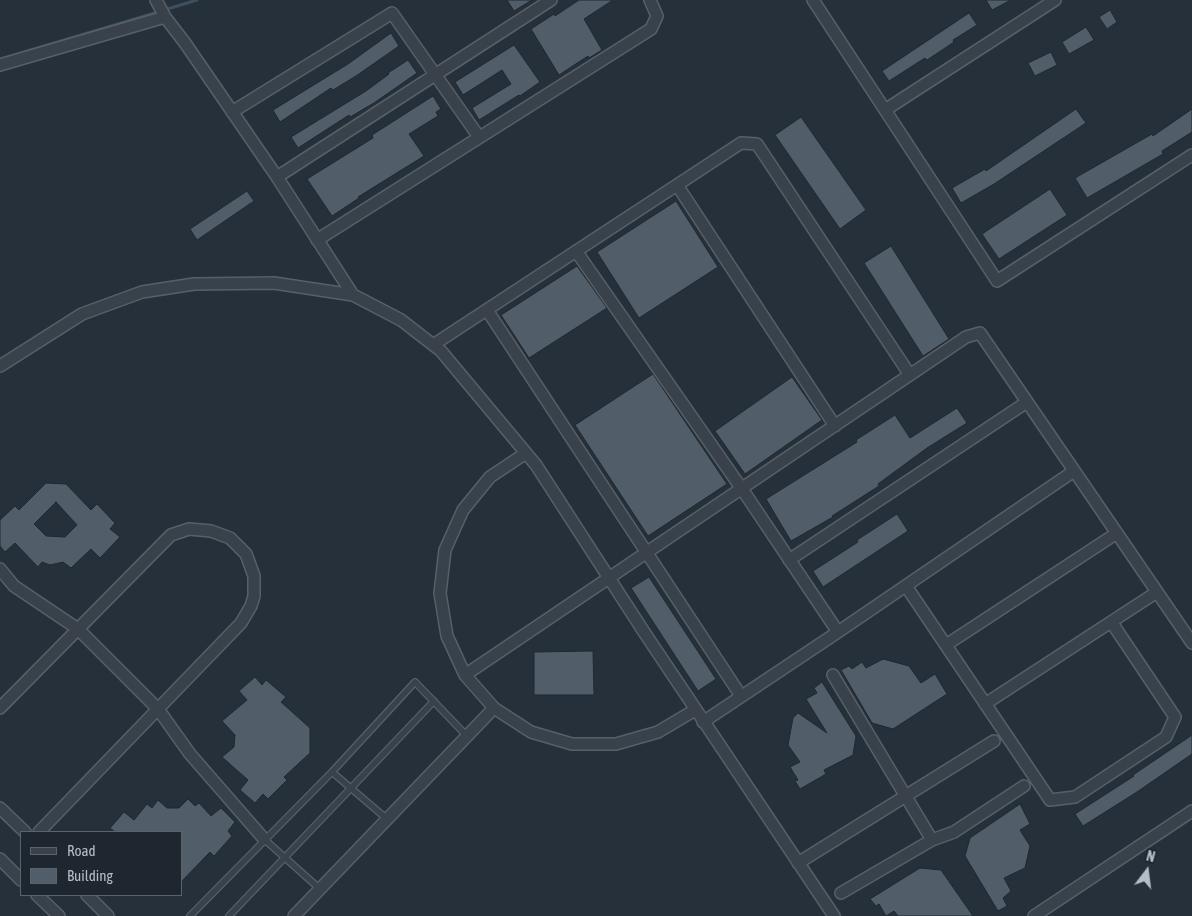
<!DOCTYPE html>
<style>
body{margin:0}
#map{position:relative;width:1192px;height:916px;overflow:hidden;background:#26303a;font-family:"Asap Condensed",sans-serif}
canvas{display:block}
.legend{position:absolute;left:20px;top:831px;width:162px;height:65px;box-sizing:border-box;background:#1e272f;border:1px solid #5a636b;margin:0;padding:6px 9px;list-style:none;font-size:15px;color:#b5bdc6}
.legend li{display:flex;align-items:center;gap:10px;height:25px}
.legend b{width:25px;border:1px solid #5a636b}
.north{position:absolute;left:1122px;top:846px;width:50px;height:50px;-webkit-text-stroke:4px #1e272f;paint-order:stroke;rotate:15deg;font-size:14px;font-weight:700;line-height:20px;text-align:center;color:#b5bdc6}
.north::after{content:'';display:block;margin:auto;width:18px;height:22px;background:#b5bdc6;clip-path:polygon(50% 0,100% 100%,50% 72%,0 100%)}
</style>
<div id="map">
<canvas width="1192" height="916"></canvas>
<ul class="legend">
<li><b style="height:6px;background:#39424a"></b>Road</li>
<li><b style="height:14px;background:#515d68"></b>Building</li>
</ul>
<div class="north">N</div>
</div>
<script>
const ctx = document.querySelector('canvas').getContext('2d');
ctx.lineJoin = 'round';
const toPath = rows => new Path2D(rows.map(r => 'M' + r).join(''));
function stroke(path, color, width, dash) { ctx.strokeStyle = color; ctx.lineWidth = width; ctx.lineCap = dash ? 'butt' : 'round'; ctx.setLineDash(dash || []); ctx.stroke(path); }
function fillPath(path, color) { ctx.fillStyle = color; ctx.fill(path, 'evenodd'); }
stroke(toPath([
 [164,10,197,0],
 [0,59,158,12]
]), '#3d5061', 3);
const building = toPath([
 [507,0,532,0,514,11,507,0],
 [579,0,613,0,584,19,602,50,589,58,588,56,559,75,531,29,554,14,555,16,579,0],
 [986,0,1011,0,992,10,986,0],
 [1110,10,1117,22,1107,29,1099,17,1110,10],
 [969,13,977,25,953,40,954,42,927,60,925,58,889,81,882,71,969,13],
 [1086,27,1094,40,1069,54,1062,42,1086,27],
 [391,33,399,46,356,76,333,90,331,88,280,122,273,110,348,64,391,33],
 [514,45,540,82,520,96,519,95,479,120,472,108,511,84,502,70,463,95,455,82,514,45],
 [1051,52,1057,65,1035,76,1028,63,1051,52],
 [408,60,417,73,374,103,350,117,349,115,298,148,291,137,366,91,389,74,388,73,408,60],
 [433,96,441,109,436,112,438,116,409,134,424,156,358,197,359,198,332,216,307,179,373,138,372,135,433,96],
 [1076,109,1086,123,994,184,961,203,952,188,985,169,986,171,1076,109],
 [1192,109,1192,132,1162,151,1163,154,1087,198,1075,178,1152,134,1153,136,1192,109],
 [801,117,866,210,840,229,775,135,801,117],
 [1050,189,1067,215,999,259,982,234,1050,189],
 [247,191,254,201,197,240,190,229,247,191],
 [676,201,718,267,639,318,597,252,676,201],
 [891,246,949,339,923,356,864,263,891,246],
 [577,266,607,308,529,358,501,315,577,266],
 [653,374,727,484,648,536,575,425,653,374],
 [792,377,822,420,745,474,715,431,792,377],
 [957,408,967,423,927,448,878,484,879,486,832,516,833,517,791,541,766,499,857,442,856,440,895,415,910,438,957,408],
 [46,483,66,484,91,510,97,504,115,523,110,529,120,537,100,558,91,549,71,568,63,562,50,565,42,562,38,567,15,543,5,552,0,546,0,520,15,506,19,510,46,483],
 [56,502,77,525,65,537,46,536,34,524,56,502],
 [897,514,908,531,823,587,813,571,858,542,857,540,897,514],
 [649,577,716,679,698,691,631,588,649,577],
 [593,651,594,695,534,695,534,652,593,651],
 [883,659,909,666,921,683,935,674,947,694,893,729,872,723,841,670,849,666,852,669,862,662,866,668,883,659],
 [255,677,262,685,266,680,286,697,281,702,310,728,310,753,284,777,287,780,268,799,263,794,255,803,240,790,248,780,222,757,234,747,235,735,222,721,247,700,239,691,255,677],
 [822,682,856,736,853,755,824,770,826,774,800,789,795,781,798,780,790,767,800,762,788,745,793,718,798,713,827,733,806,699,817,693,814,688,822,682],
 [1192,735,1192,754,1137,792,1083,826,1075,814,1134,776,1133,775,1192,735],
 [188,799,195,806,199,803,211,816,221,808,235,822,228,831,232,836,214,856,210,852,181,882,181,832,115,832,110,828,124,812,134,820,147,804,152,808,158,800,167,808,179,808,188,799],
 [1020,804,1030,824,1020,830,1030,846,1025,868,1004,878,1011,891,1003,898,1007,906,998,911,965,856,970,838,1020,804],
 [920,868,941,870,973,916,898,916,894,911,886,916,879,904,876,906,870,899,920,868]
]);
fillPath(building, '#515d68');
stroke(building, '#202931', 1);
const service = toPath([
 [332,772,387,819],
 [264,839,320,889],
 [190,916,332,772,415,682,467,736],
 [229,916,434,701]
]);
const minor = toPath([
 [156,0,165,17,185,43,277,177,353,295],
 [813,0,997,281,1192,155],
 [0,65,165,17],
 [885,110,1055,0],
 [232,112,392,13,479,137],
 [277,177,551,0],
 [677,185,835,426],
 [317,240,651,29,657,16,650,0],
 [576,251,742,489,838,632],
 [487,310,741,696],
 [433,345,741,143,757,144,910,375],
 [0,366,82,314,142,292,194,284,274,283,353,295,401,320,441,351,536,465,644,632,834,916],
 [526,453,490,477,463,510,445,550,440,593,447,636,465,675,494,708,531,732,572,744,616,744,658,732,695,710],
 [789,560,1027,402],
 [0,569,14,586,78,629,158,709,190,754,264,839],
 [906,586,1050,800,1075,797,1166,737,1175,717,1112,623],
 [946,645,1117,533],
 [465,675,966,337,980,333,1192,643],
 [833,675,932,840,841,893],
 [985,704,1157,592],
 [0,708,171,535,189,529,211,531,230,538,246,554,254,576,254,596,251,606,241,623,39,832],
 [703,722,838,632,1074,471],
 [0,808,25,832],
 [932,840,954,832,1024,786],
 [0,859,21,880],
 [798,863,994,741],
 [37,895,59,916],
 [87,895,108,916],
 [294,916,494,708],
 [1034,916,1192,811]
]);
stroke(service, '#576068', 8);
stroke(minor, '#576068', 14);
stroke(service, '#39424a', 5.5);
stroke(minor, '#39424a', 11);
</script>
